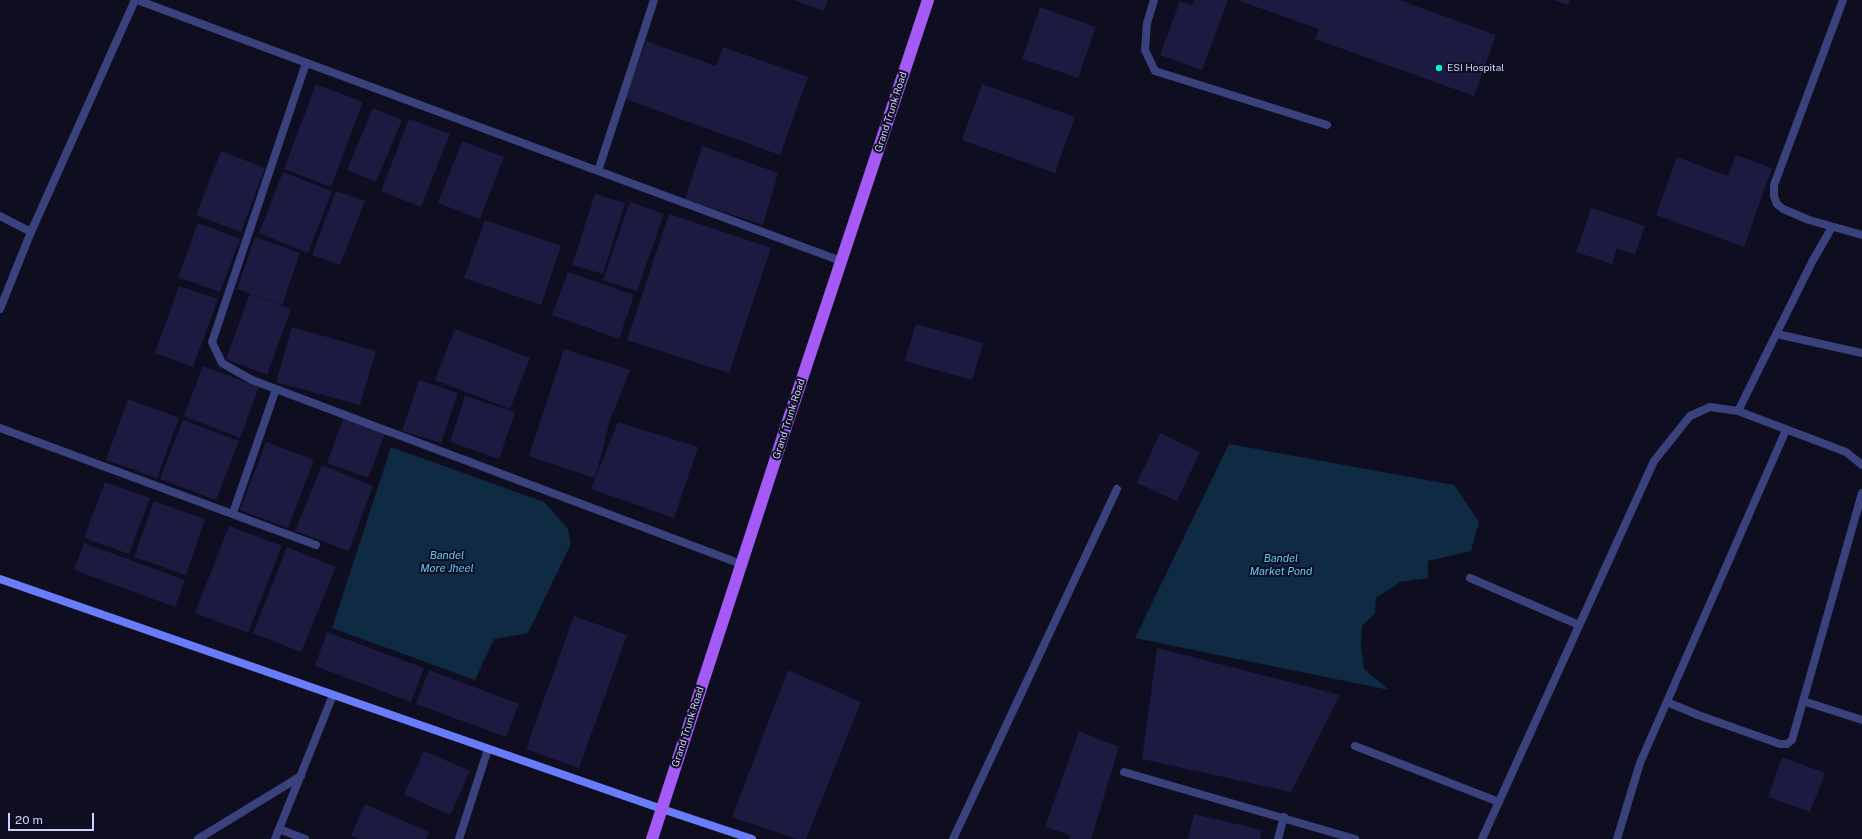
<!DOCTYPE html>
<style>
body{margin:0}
#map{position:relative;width:1862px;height:839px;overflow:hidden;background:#0e0e20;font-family:"Public Sans",sans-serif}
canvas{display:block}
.scale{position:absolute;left:8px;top:813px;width:86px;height:18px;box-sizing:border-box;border:2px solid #ced0fd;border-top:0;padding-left:5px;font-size:12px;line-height:14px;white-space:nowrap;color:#ced0fd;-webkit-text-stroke:3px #0e0e20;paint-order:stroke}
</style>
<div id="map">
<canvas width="1862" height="839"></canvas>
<div class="scale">20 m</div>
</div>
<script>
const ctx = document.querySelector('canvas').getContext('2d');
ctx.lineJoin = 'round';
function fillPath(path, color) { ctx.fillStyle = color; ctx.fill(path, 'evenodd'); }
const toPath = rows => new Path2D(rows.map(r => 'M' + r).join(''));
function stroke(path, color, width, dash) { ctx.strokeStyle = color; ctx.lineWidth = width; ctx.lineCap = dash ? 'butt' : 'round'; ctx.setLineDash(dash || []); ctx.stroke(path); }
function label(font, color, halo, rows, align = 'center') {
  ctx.font = font + ' "Public Sans",sans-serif'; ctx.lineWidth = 4; ctx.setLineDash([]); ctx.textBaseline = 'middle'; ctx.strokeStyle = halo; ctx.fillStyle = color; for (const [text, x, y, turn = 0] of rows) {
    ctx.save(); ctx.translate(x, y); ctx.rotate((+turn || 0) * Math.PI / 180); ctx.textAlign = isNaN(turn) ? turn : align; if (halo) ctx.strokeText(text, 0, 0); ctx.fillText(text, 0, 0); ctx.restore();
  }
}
fillPath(toPath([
 [1229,444,1454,485,1479,522,1471,551,1428,561,1428,578,1400,582,1376,598,1375,613,1362,626,1361,647,1364,669,1389,690,1135,638],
 [391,447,544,502,568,529,571,544,528,633,494,639,475,680,332,628]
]), '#0e2b43');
fillPath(toPath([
 [794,0,828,0,824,11],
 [1194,0,1228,0,1202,70,1160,55,1180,1,1192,6],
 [1237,0,1399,0,1496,35,1474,96,1315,39,1319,29],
 [1554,0,1570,0,1568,5],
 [1040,7,1096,27,1078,78,1022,59],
 [646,41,716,66,723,47,808,77,780,155,625,99],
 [316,84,363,102,331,187,284,169],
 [982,84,1075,117,1055,173,962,140],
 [373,108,402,120,376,182,347,170],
 [409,119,450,134,421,207,381,191],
 [462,141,504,157,480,219,438,203],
 [702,146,778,173,763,225,685,199],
 [221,151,265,168,241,232,196,215],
 [1736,155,1772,168,1744,247,1656,215,1677,157,1728,176],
 [283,172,332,191,308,253,259,233],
 [336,191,365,201,340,265,312,255],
 [595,194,625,203,603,274,572,265],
 [630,202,664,214,637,291,603,280],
 [1591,208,1645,226,1635,254,1617,248,1612,264,1576,252],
 [669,214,771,248,729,373,627,340],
 [485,220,561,246,541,305,464,278],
 [198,223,240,239,220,292,178,277],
 [255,237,300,253,282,305,237,289],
 [568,272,634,295,619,339,552,315],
 [179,286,218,299,193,367,155,353],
 [250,294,291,309,267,375,226,359],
 [916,324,983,343,972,380,905,361],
 [292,327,376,351,360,405,276,382],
 [455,329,530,358,510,409,435,380],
 [564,349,630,370,610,420,595,478,529,456],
 [203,366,259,387,240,438,184,416],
 [419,380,458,393,441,443,402,431],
 [465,396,515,412,499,459,450,442],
 [128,399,179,418,157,478,106,460],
 [344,416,386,431,368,478,327,463],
 [183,420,239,441,216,500,160,479],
 [618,422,698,447,674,518,591,489],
 [1160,433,1200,452,1177,501,1137,483],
 [266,442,314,460,288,528,240,510],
 [322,465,373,486,349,551,295,531],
 [105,482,150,498,129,554,84,538],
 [154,501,205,519,186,575,134,557],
 [229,526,282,546,248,633,195,613],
 [84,543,185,580,175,607,74,570],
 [287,547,336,567,301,652,253,633],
 [574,616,627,635,579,768,526,749],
 [327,632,424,668,411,702,315,666],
 [1157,648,1340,695,1291,792,1142,759],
 [429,670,519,704,506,737,416,704],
 [788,670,861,702,806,839,797,839,732,817],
 [1079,731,1119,747,1091,839,1069,839,1070,835,1045,827],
 [424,751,470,771,450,815,404,794],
 [1782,757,1825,773,1810,812,1768,797],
 [365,804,429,832,426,839,360,839,351,835],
 [1194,814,1262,830,1260,839,1188,839]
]), '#1c1a40');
stroke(toPath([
 [1154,0,1147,23,1145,50,1155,71,1327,125]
]), '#3a427d', 8);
stroke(toPath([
 [137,0,841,261],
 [1843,0,1774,185,1774,196,1777,204,1783,209,1809,220,1862,235],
 [306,63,212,342,222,363,252,380,741,564],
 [598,171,654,0],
 [0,216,31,232],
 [0,309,31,232,135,0],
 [1777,334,1862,353],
 [1738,411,1812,262,1832,227],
 [0,428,316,545],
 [233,513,276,389],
 [1470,578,1579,625],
 [1803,701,1862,720],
 [1667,702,1698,715,1780,744,1787,744,1792,740,1862,493],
 [1355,746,1499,802],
 [1124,772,1355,839],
 [279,829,305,839],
 [198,839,301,776],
 [275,839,333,695],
 [459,839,488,749],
 [953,839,1117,489],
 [1278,839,1284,817],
 [1482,839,1654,461,1690,416,1710,407,1738,411,1846,452,1862,465],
 [1617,839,1640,763,1786,430]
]), '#3a427d', 8);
stroke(toPath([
 [0,579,662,809,752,839]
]), '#697cf9', 8);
stroke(toPath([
 [652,839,783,436,928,0]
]), '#a55af8', 12);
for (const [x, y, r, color] of [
 [1439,68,4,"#09eee1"]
]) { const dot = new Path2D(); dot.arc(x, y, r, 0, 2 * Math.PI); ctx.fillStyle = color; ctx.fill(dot); stroke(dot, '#0e0e20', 1.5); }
label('10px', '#ced0fd', '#0e0e20', [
 ["ESI Hospital",1447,68]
], 'left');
label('10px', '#ced0fd', '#0e0e20', [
 ["Grand Trunk Road",891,112,-72],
 ["Grand Trunk Road",789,419,-72],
 ["Grand Trunk Road",688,727,-72]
]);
label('italic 11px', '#61caf9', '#0e0e20', [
 ["Bandel",447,556],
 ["More Jheel",447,569],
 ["Bandel",1281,559],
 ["Market Pond",1281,572]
]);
</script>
